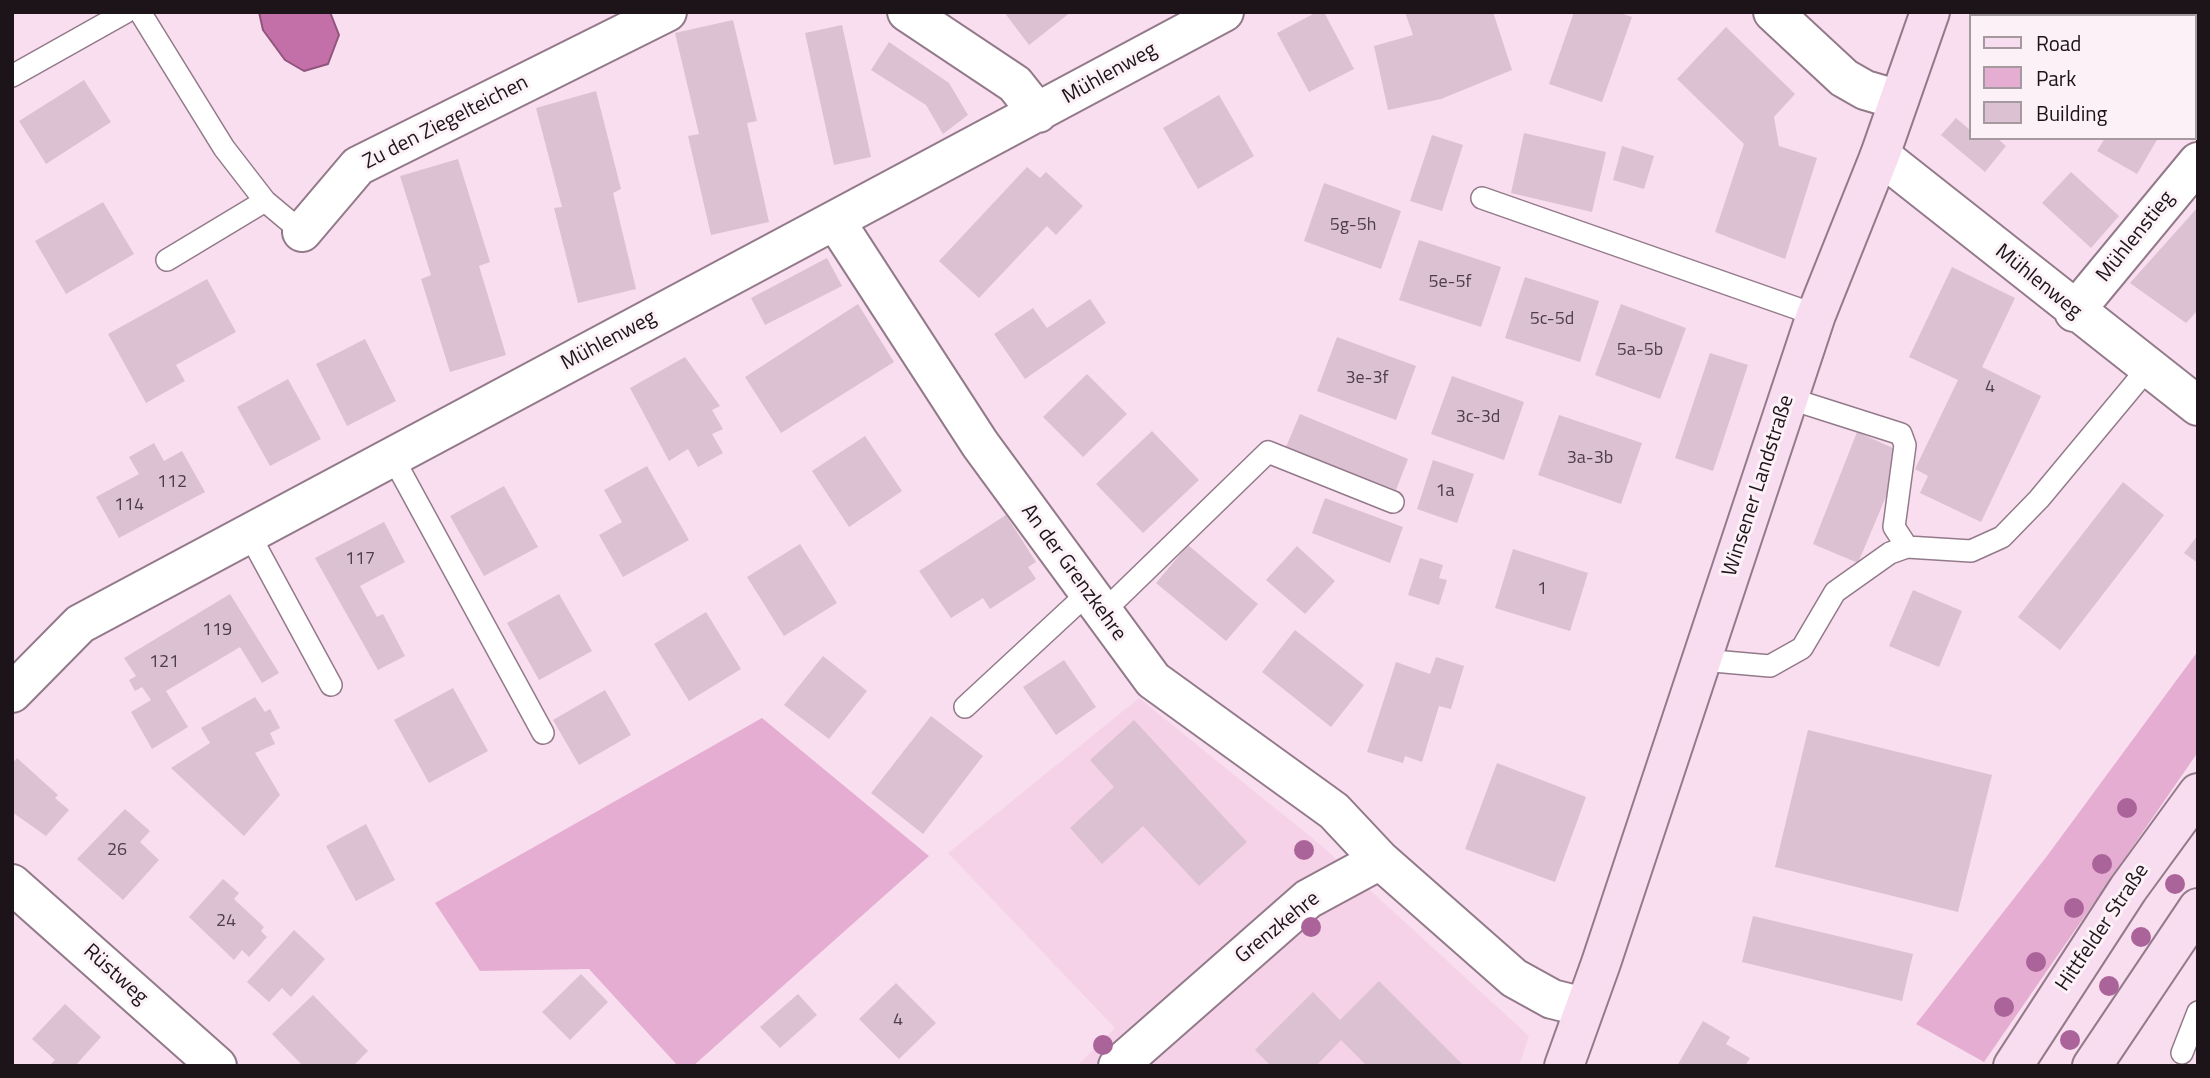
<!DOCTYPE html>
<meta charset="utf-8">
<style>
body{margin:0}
#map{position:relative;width:2210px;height:1078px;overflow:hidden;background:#f9deef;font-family:"Titillium Web",sans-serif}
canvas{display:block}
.frame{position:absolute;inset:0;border:14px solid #1d141a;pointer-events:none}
.legend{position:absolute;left:1969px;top:14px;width:228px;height:126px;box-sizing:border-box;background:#fcf1f7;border:2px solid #a3999f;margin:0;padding:9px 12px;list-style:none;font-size:21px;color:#1d141a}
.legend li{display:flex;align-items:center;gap:14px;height:35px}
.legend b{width:35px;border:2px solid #a3999f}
</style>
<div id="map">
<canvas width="2210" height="1078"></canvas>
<div class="frame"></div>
<ul class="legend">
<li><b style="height:9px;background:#f8dcef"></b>Road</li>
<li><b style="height:19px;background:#e5add1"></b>Park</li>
<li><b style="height:19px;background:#dcc1d2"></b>Building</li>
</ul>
</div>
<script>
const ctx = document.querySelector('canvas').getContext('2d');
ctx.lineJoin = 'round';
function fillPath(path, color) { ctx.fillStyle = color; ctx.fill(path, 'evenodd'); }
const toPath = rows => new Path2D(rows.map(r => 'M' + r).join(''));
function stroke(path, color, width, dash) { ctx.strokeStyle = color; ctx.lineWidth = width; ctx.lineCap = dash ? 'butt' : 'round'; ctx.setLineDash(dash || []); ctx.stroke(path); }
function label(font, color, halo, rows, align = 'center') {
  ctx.font = font + ' "Titillium Web",sans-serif'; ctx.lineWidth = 6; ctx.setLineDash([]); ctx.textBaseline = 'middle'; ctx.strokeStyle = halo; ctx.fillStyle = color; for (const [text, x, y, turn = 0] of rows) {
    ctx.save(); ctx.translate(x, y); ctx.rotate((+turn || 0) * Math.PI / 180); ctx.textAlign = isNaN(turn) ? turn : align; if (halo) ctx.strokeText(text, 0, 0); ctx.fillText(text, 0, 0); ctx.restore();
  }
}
fillPath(toPath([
 [1139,698,1322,846,1529,1036,1519,1066,1077,1066,1115,1028,948,853]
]), '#f5d2e8');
fillPath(toPath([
 [2198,651,2198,752,1984,1062,1916,1024,2047,856],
 [762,718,929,856,693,1066,678,1066,589,969,480,971,435,903]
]), '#e5add1');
const water = toPath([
 [259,12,330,12,339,35,328,64,304,71,285,60,263,30,259,12]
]);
fillPath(water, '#c370a8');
stroke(water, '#91547d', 2);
fillPath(toPath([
 [1004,12,1071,12,1029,45],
 [1317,12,1324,12,1354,69,1309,92,1277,33],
 [1405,12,1493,12,1512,70,1441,99,1388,110,1374,46,1413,35],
 [1574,12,1617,12,1632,17,1602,102,1549,84],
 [2184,12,2198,12,2198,57,2194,54,2194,16,2181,16],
 [733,20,757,121,747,123,769,222,711,235,688,136,699,134,675,33],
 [842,25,871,157,834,165,805,33],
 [1726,27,1795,94,1774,117,1779,146,1817,158,1785,259,1715,232,1744,144,1677,79],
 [889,42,949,83,968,115,943,134,926,105,871,70],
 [84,80,111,122,46,164,19,121],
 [596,91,621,189,613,193,636,289,578,303,554,208,562,207,536,108],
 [1219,95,1254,156,1198,189,1163,128],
 [1956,118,1970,130,1970,138,1997,138,2006,146,1985,172,1941,135],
 [1524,133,1606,152,1592,212,1511,193],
 [1432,135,1463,145,1442,211,1410,201],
 [2105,138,2158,138,2137,174,2097,151],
 [1622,146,1654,156,1644,189,1613,180],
 [458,159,490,262,479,266,506,355,450,372,421,279,431,275,400,176],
 [1027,167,1040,178,1046,172,1083,206,1056,235,1047,226,979,298,939,261],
 [2071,172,2119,216,2091,248,2042,203],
 [1324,183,1401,211,1381,269,1304,241],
 [103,202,134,254,66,294,35,241],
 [2198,207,2198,310,2186,323,2130,283],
 [1419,240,1501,267,1481,327,1399,300],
 [827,258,842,286,765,325,751,298],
 [1952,267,2015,298,1982,367,2041,396,1981,522,1920,493,1928,476,1915,469,1958,380,1909,357],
 [1525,277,1599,301,1580,362,1505,338],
 [207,279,236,332,176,365,185,381,146,403,108,334],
 [1090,299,1106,323,1025,379,994,334,1033,308,1047,328],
 [858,304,894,362,781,433,745,377],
 [1621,304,1686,328,1660,399,1595,375],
 [1337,337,1416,366,1396,420,1317,391],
 [365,339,396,401,347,426,316,364],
 [1710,353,1748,365,1713,471,1675,458],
 [685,357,720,406,712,410,723,429,712,434,723,453,698,467,688,449,669,461,630,388],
 [1087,374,1127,414,1083,457,1043,417],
 [1452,376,1524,402,1504,460,1431,434],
 [288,379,321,439,270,466,237,407],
 [1300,414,1408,459,1396,490,1286,447],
 [1559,415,1642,443,1621,504,1538,475],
 [1152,431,1199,480,1143,533,1096,484],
 [1857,432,1893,448,1898,468,1858,563,1813,544],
 [865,436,902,491,849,527,812,471],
 [154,443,164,461,182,451,205,492,119,538,96,497,139,474,129,457],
 [1433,460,1474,474,1457,523,1417,509],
 [647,466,689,540,623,577,599,535,622,522,604,490],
 [2123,482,2164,515,2060,650,2018,617],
 [504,486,538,547,484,576,450,516],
 [1325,498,1403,527,1390,563,1312,533],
 [1006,515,1036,562,1028,567,1036,579,990,609,983,598,951,618,919,571],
 [384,522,405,562,360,586,377,617,383,614,405,656,378,670,315,558],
 [2198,535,2198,563,2184,553],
 [800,544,837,603,784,636,747,577],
 [1188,545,1258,604,1226,641,1156,583],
 [1297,546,1335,581,1305,614,1266,580],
 [1513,549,1588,573,1570,631,1495,608],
 [1420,558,1443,565,1439,578,1447,580,1439,605,1408,595],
 [1913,590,1962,611,1939,667,1889,646],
 [230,594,279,673,262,683,240,647,166,691,188,727,152,749,131,712,151,700,142,687,135,691,129,680,136,676,124,658],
 [559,594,592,651,539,680,507,623],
 [706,612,741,669,689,701,654,644],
 [1295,630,1364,685,1331,727,1262,672],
 [823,656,867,691,829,739,784,705],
 [1436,657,1464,666,1451,709,1439,706,1422,762,1405,756,1403,763,1367,752,1396,662,1430,674],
 [1064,660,1096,707,1056,735,1023,687],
 [453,688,488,751,429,783,394,720],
 [605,690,631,735,579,765,553,720],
 [255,697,265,712,270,709,280,728,270,733,275,744,255,753,280,795,244,836,171,768,210,743,201,728],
 [931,716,983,756,923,834,871,793],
 [1134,720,1247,842,1199,886,1143,826,1102,864,1070,828,1114,787,1090,760],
 [1808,730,1992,775,1958,912,1775,867],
 [17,758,58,795,55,798,69,810,46,836,12,812,12,764],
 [1497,763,1586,797,1555,882,1465,849],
 [125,809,150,831,140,842,159,860,123,900,77,859],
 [366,824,395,880,356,901,326,846],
 [223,879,239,893,234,899,264,927,261,931,267,937,249,957,242,950,234,960,189,917],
 [1753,916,1913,954,1902,1001,1742,962],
 [294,930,325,959,291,997,282,988,269,1002,247,982],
 [581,974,608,1002,570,1040,542,1012],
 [1379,981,1464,1066,1367,1066,1341,1040,1316,1066,1271,1066,1255,1050,1313,992,1340,1020],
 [896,983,936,1023,899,1059,859,1019],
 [798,994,817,1015,780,1048,760,1027],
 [313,995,368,1051,353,1066,303,1066,272,1034],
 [65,1004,101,1037,75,1066,49,1066,55,1060,32,1039],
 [1703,1021,1730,1037,1726,1044,1750,1058,1745,1066,1677,1066]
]), '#dcc1d2');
const lane = toPath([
 [140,12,224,148,265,201,302,232],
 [12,76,126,12],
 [1482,198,1816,315],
 [167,260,265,201],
 [1788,398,1901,434,1905,445,1894,527,1907,547],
 [392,456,543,733],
 [248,532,331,685],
 [1101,614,1268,452,1393,502],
 [1702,660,1770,666,1802,648,1835,592,1890,553,1907,547,1971,551,2002,537,2039,499,2148,368],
 [965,707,1087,594],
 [2182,1053,2198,1012]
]);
const street = toPath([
 [907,12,1015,84,1038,113],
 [1773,12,1844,78,1865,90,1899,100],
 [1880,155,2198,406],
 [836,222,980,444,1153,680,1334,811,1380,860,1514,978,1552,999,1584,1007],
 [302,232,358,166,667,12],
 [2074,312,2198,162],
 [12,693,80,624,1224,12],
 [12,884,217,1066],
 [1118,1066,1308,899,1380,860]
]);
const secondary = toPath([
 [1564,1066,1601,963,1816,315,1880,155,1930,12],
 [2013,1066,2128,889,2198,793],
 [2092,1066,2198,908]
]);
stroke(lane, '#937a8a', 24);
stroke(street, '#937a8a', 42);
stroke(secondary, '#937a8a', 42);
stroke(lane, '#fff', 21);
stroke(street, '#fff', 38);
stroke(secondary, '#f8dcef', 38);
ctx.fillStyle = '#ab649a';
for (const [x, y] of [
 [2127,808],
 [1304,850],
 [2102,864],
 [2175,884],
 [2074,908],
 [1311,927],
 [2141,937],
 [2036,962],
 [2109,986],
 [2004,1007],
 [2070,1040],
 [1103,1045]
]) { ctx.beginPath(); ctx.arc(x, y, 10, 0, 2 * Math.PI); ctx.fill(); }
label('18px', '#4d3f48', null, [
 ["5g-5h",1353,226],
 ["5e-5f",1450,283],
 ["5c-5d",1552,320],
 ["5a-5b",1640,351],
 ["3e-3f",1367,379],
 ["4",1990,388],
 ["3c-3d",1478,418],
 ["3a-3b",1590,459],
 ["112",172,483],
 ["1a",1445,492],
 ["114",129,506],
 ["117",360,560],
 ["1",1542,590],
 ["119",217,631],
 ["121",164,663],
 ["26",117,851],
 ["24",226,922],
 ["4",898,1021]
]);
label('21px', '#1d141a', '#fcf1f7', [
 ["Mühlenweg",1110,74,-29],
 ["Zu den Ziegelteichen",446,123,-27],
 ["Mühlenstieg",2136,237,-51],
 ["Mühlenweg",2038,282,39],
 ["Mühlenweg",609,341,-28],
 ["Winsener Landstraße",1759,486,-72],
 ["An der Grenzkehre",1073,573,54],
 ["Grenzkehre",1278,928,-39],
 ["Hittfelder Straße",2103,928,-56],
 ["Rüstweg",115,975,42]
]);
</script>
